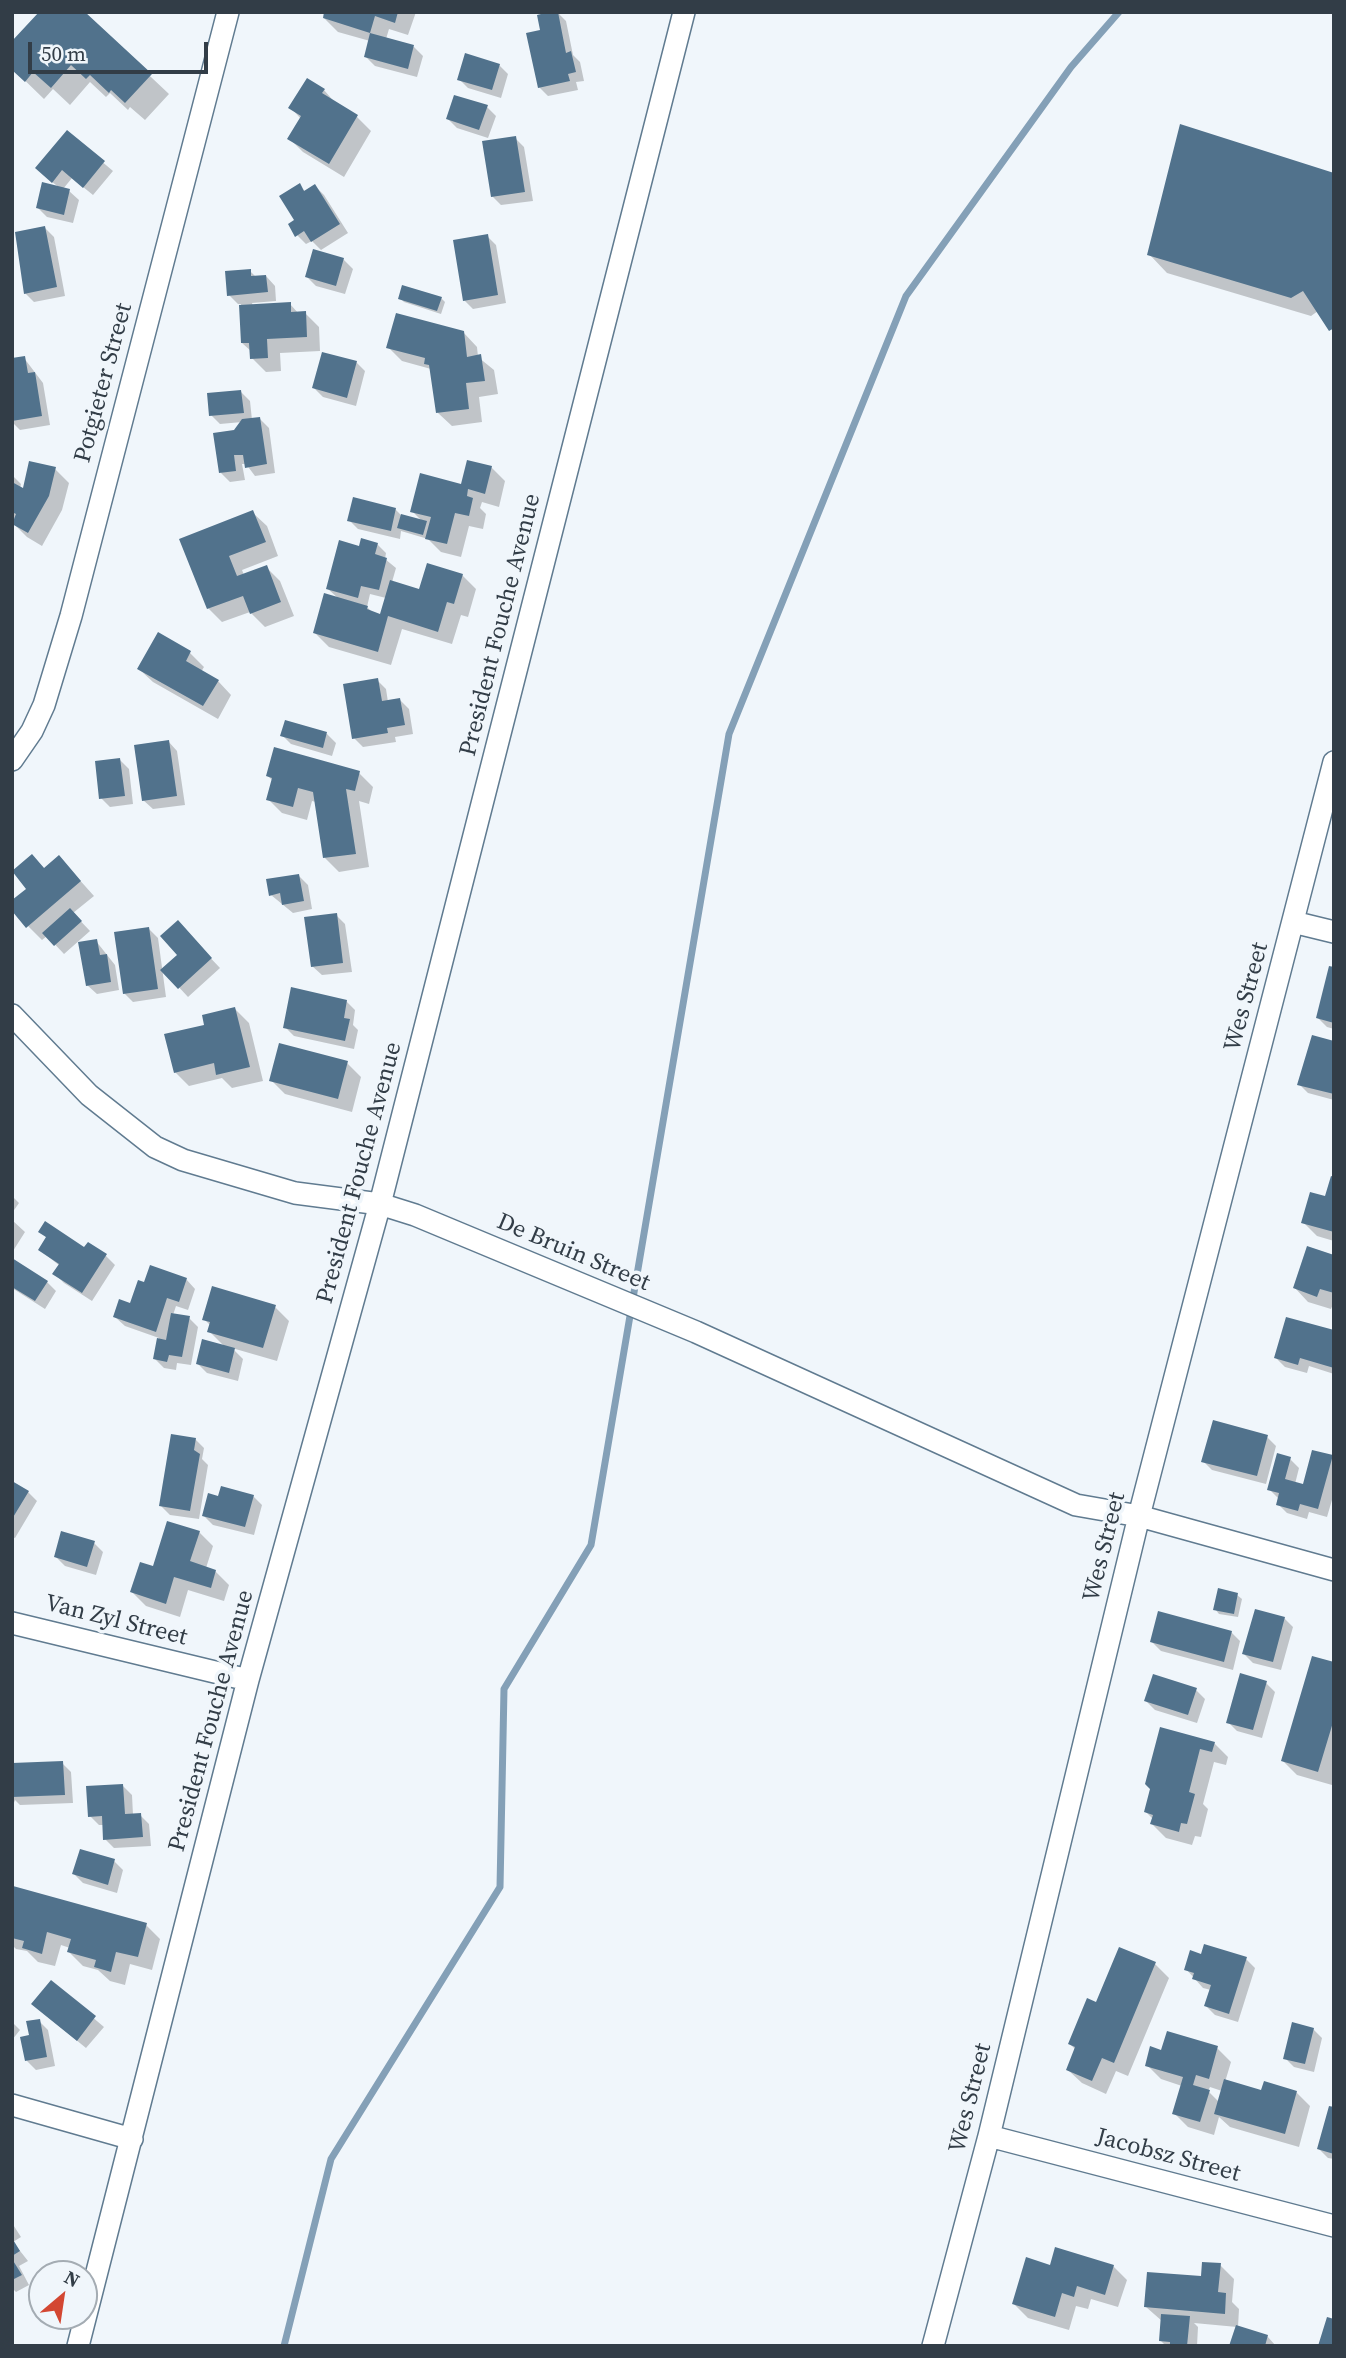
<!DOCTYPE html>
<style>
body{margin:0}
#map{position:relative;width:1346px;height:2358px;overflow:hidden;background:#f0f6fb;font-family:"Source Serif 4",serif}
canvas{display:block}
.frame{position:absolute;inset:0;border:14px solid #323d47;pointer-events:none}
.north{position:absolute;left:28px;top:2260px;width:70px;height:70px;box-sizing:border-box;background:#f0f6fb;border:2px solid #a4acb3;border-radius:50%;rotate:29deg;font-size:19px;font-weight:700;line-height:28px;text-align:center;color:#323d47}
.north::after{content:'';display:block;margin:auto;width:24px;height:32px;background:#d34732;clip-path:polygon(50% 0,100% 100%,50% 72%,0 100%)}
.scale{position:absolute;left:28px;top:42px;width:180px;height:32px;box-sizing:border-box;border:4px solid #323d47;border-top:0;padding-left:9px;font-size:21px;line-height:24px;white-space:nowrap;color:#323d47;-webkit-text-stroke:5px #f0f6fb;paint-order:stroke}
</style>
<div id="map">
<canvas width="1346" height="2358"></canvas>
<div class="frame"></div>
<div class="north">N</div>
<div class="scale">50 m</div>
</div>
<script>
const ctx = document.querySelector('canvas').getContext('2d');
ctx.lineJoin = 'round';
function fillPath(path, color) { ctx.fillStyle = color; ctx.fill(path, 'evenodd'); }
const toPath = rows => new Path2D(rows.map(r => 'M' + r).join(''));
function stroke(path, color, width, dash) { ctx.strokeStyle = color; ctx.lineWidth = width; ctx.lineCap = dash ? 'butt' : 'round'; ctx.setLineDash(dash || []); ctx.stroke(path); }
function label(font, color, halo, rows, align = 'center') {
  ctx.font = font + ' "Source Serif 4",serif'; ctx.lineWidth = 7; ctx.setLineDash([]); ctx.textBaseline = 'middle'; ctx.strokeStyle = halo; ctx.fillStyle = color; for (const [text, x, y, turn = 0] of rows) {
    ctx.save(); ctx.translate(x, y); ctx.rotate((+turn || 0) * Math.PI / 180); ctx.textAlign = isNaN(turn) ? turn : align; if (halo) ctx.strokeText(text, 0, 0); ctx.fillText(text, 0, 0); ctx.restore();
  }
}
fillPath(toPath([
 [82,12,169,94,145,120,130,107,128,110,110,93,106,97,90,82,70,105,53,89,44,99,12,68],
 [326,12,416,12,408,35,389,29,386,39,414,47,423,56,417,77,375,66,366,57,370,41,338,32,324,18],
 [557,12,566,21,573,55,580,62,584,81,576,82,578,90,548,96,539,87,542,31],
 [499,65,508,74,501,98,468,88,459,79],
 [324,90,337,105,357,117,371,131,344,177,303,152,289,138,301,119,291,108],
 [487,107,496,116,488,138,457,128,448,119],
 [67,132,113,171,93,195,72,178,63,189,69,191,79,200,73,223,47,217,38,208,61,189,46,177],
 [515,138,524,147,533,201,501,205,492,196],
 [1334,175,1334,333,1318,311,1311,316,1167,273,1149,254],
 [299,186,306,192,315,186,324,195,348,233,321,250,312,241,306,244,297,235],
 [45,228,54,237,65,296,34,302,25,293],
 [487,236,496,245,506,303,473,309,464,300],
 [343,259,353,269,345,294,316,286,307,277],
 [250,271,256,277,266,276,275,286,276,301,252,303,253,306,290,304,299,314,305,313,319,327,320,351,280,353,281,371,266,372,252,358,252,352,242,343,241,304,238,304,229,295],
 [400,298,441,298,445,302,441,314,404,302],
 [463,332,477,347,478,357,494,370,498,394,479,397,482,422,452,426,438,413,431,369,402,361,388,347],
 [24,358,43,383,50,425,20,430,12,422,12,360],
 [356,362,365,371,356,406,323,397,314,388],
 [241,392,250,401,252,420,260,419,269,428,275,473,255,476,246,464,242,464,245,480,230,482,221,473,235,432,242,422,220,424,211,415],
 [491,467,505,481,499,507,482,502,480,508,486,514,483,529,469,526,461,557,441,552,428,539,401,531,400,539,358,529,349,520,395,509,402,516,422,521,412,511,462,486],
 [55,469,69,483,62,510,42,546,27,537,13,523,15,519,12,517,12,475,21,484,20,488,24,491],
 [253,513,267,526,278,556,242,570,244,575,266,567,280,581,294,616,265,627,250,612,222,622,208,608,182,540],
 [377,544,386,553,385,559,396,568,392,582,420,591,462,575,476,589,468,617,461,615,452,644,402,629,391,665,329,647,315,633,339,599,328,589,361,548],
 [370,594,386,598,381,616,373,613,367,607],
 [190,653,204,667,201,672,218,681,231,695,218,719,153,682,139,669],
 [377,680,386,689,388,702,400,700,409,709,413,734,395,737,396,742,363,747,354,738],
 [286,723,327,734,336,743,332,756,291,744,282,735],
 [168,741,177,751,185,805,153,809,143,800],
 [120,760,129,769,133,804,110,807,101,798],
 [359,773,373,787,369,804,359,801,369,867,339,872,325,858,316,802,312,801,307,820,282,813,268,799,273,781,268,776],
 [32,856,45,869,59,857,94,896,73,913,90,931,64,954,47,936,42,940,28,926,28,889],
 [299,876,308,885,312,909,293,913,271,895],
 [336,915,345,924,352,972,322,975,312,966],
 [149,929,158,938,166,997,133,1002,124,993],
 [186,932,220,968,188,997,163,970,180,955],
 [96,941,115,965,119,990,97,994,87,985],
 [1334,969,1334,1029,1327,1027,1318,1018],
 [346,1001,355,1010,353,1025,358,1030,354,1049,294,1036,285,1027],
 [235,1009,249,1023,263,1081,232,1088,222,1078,189,1086,175,1072,206,1026],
 [1334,1043,1334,1100,1308,1093,1299,1084],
 [347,1063,361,1077,352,1112,285,1094,271,1080],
 [1334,1179,1334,1241,1317,1236,1303,1222,1326,1199],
 [12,1196,19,1203,12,1213],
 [12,1220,25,1232,13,1251,12,1251],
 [41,1232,106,1256,115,1265,92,1301,64,1283,55,1274,60,1266,40,1250,48,1239],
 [1334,1257,1334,1302,1331,1309,1308,1302,1295,1288],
 [12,1262,47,1282,56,1291,45,1309,12,1288],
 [186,1279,195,1289,188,1310,176,1306,173,1315,189,1318,198,1327,191,1365,177,1363,176,1370,164,1368,155,1359,159,1338,125,1326,115,1317,131,1306,146,1284],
 [275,1307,289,1321,277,1361,232,1348,243,1359,238,1381,207,1373,198,1364,225,1347,209,1331,211,1326,204,1319],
 [1334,1332,1334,1374,1309,1366,1307,1373,1285,1367,1276,1358],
 [1267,1437,1276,1446,1266,1484,1212,1470,1203,1461],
 [195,1439,204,1448,202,1459,208,1465,199,1519,170,1515,161,1506],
 [1332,1457,1334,1493,1327,1517,1309,1512,1307,1519,1287,1513,1278,1504,1278,1498,1269,1489,1290,1459,1299,1468,1295,1484,1304,1487],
 [12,1483,28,1492,37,1501,15,1538,12,1537],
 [253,1496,262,1505,254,1535,213,1525,204,1516,219,1498],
 [199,1532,213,1546,206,1568,215,1571,229,1585,224,1601,188,1590,180,1617,146,1606,132,1592,154,1568],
 [94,1543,103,1552,96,1575,65,1566,56,1557],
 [1237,1595,1242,1599,1238,1617,1219,1614,1215,1609],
 [1284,1618,1293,1627,1281,1670,1253,1663,1244,1654],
 [1231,1632,1240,1641,1233,1670,1161,1651,1152,1642],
 [1334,1664,1334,1779,1332,1785,1297,1775,1283,1761],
 [1266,1683,1275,1692,1262,1738,1237,1731,1228,1722],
 [1196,1690,1205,1699,1197,1723,1155,1710,1146,1701],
 [1161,1729,1214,1743,1228,1757,1226,1765,1214,1762,1203,1804,1208,1809,1201,1837,1195,1836,1192,1845,1166,1838,1152,1824,1153,1819,1146,1812],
 [62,1763,71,1772,73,1803,20,1805,15,1800,12,1808,12,1765],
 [123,1786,132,1795,133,1815,140,1815,149,1824,151,1846,114,1848,105,1839,104,1825,99,1825,90,1816],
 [114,1861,123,1870,117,1893,83,1883,74,1874],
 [15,1888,146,1925,160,1939,152,1970,130,1964,125,1985,110,1981,98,1970,83,1966,69,1952,70,1948,61,1945,55,1966,38,1962,27,1951,16,1949,12,1945,12,1897],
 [1202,1956,1246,1959,1255,1968,1238,2022,1215,2015,1206,2006,1211,1990,1203,1988,1186,1969],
 [1155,1964,1169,1978,1128,2076,1116,2071,1106,2094,1082,2083,1068,2070,1076,2050,1070,2044,1097,2004],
 [51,1982,104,2027,86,2048,43,2013],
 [39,2021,48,2030,55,2066,36,2070,27,2061,31,2037],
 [12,2022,20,2030,12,2040],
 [1313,2029,1322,2038,1314,2072,1294,2067,1285,2058],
 [1217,2048,1231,2062,1225,2082,1263,2092,1296,2092,1310,2106,1299,2147,1230,2127,1219,2117,1214,2135,1188,2127,1174,2113,1182,2086,1161,2079,1147,2065,1162,2052],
 [1210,2087,1222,2091,1219,2102,1208,2091],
 [1334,2109,1334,2159,1328,2158,1319,2149],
 [12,2223,21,2237,13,2242,28,2261,19,2266,29,2285,16,2292,12,2288],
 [1220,2265,1234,2279,1232,2302,1239,2309,1238,2327,1267,2336,1276,2346,1231,2346,1237,2327,1194,2323,1198,2327,1197,2346,1166,2346,1161,2341,1162,2321,1146,2307,1203,2278],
 [1113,2266,1127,2280,1118,2307,1091,2299,1088,2309,1076,2306,1069,2330,1028,2318,1014,2304,1051,2267]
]), '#0003');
stroke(toPath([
 [284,2346,331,2159,500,1887,504,1689,591,1545,729,734,906,296,1071,67,1119,12]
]), '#84a0b7', 7);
fillPath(toPath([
 [39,12,85,12,152,74,125,103,111,90,109,93,90,75,86,79,71,65,51,88,33,72,25,82,12,70,12,41],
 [324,12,398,12,395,23,375,16,370,33,323,18],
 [549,12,558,12,566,53,571,51,576,72,568,74,570,81,538,88,526,33,540,30,537,15],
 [370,33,414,45,408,69,364,57],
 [465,53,500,64,492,90,457,80],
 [307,78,325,89,322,93,358,115,329,164,287,139,301,116,288,108],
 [454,95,488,105,479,130,446,119],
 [1180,124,1334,173,1334,328,1329,331,1303,291,1291,298,1147,255],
 [67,130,105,161,83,188,62,170,52,183,35,168],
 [516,136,525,192,491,197,482,141],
 [42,182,70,189,64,215,36,208],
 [300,183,304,191,315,184,340,224,311,242,304,231,295,237,288,224,294,220,279,196],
 [45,226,57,287,24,294,15,232],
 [488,234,498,295,463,301,453,240],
 [313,249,344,258,336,286,305,277],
 [251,269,251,276,266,275,268,292,227,296,225,271],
 [402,285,442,297,437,311,398,299],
 [291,302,291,312,306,311,307,337,267,339,268,358,250,359,249,343,241,343,239,305],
 [396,313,464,331,467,357,481,354,485,381,466,383,469,409,436,413,429,365,424,364,425,358,386,348],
 [322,352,357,361,347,398,312,388],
 [25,356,28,373,35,372,42,416,12,421,12,358],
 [241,390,244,413,209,416,207,393],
 [260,417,267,464,245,468,243,455,234,455,236,471,219,473,213,433,234,430,242,419],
 [467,460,492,466,485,494,468,489,467,496,473,498,469,516,455,513,447,544,425,539,431,517,410,512,420,473,461,484],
 [29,461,56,467,49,496,28,533,12,524,16,514,12,512,12,482,23,488],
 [353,497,396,508,391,531,347,521],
 [253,510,266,542,229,556,237,576,267,565,281,602,250,614,243,596,207,609,179,539],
 [401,514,427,521,423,535,397,528],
 [361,538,378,543,375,554,387,558,379,590,361,586,358,598,326,589,339,540,359,546],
 [427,563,463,574,454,604,447,602,438,632,388,616,378,652,313,633,324,593,368,606,367,609,380,614,390,580,419,589],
 [158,632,191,651,186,661,219,680,203,706,137,669],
 [378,678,382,701,400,698,405,725,387,728,388,733,352,739,343,684],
 [285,720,327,732,323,748,280,736],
 [169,740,177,796,142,801,134,745],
 [274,747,360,771,355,791,346,789,356,854,323,858,313,792,298,788,293,807,266,800,272,778,266,776],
 [120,758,125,796,99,799,95,761],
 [32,854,44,868,59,855,81,881,26,928,12,911,12,900,26,889,12,871],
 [299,874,304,901,282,905,280,893,269,896,266,879],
 [70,908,82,921,54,946,42,933],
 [337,913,343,963,311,967,304,917],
 [178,920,212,958,178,989,160,970,177,955,160,936],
 [149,927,158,989,123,994,114,932],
 [97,939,100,955,107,954,111,982,86,986,78,942],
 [1329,966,1334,967,1334,1023,1316,1018],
 [291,987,347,1000,344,1018,350,1019,345,1041,283,1028],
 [235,1007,250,1067,216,1075,214,1063,174,1073,164,1034,204,1025,202,1015],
 [1312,1035,1334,1041,1334,1094,1297,1085],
 [279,1043,348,1061,338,1099,269,1081],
 [1331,1176,1334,1177,1334,1232,1301,1223,1310,1192,1325,1196],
 [45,1221,84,1247,88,1242,107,1254,82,1293,52,1274,59,1264,38,1250,46,1237,38,1232],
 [1307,1246,1334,1255,1334,1293,1320,1289,1317,1297,1293,1288],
 [12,1258,48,1281,35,1301,12,1287],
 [150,1265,187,1278,179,1302,167,1298,156,1332,113,1317,119,1299,130,1303,138,1280,144,1282],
 [212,1286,276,1305,263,1348,207,1332,210,1322,202,1320],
 [171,1313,190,1316,182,1357,169,1355,167,1362,153,1359,157,1338,166,1340],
 [1286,1317,1334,1330,1334,1368,1300,1358,1298,1365,1274,1358],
 [202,1339,235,1348,229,1373,196,1364],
 [1213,1420,1268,1435,1257,1476,1201,1462],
 [171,1434,196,1438,194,1450,200,1454,190,1511,159,1506],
 [1312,1450,1333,1455,1318,1509,1300,1504,1298,1511,1276,1505,1279,1493,1267,1490,1277,1453,1291,1457,1285,1479,1303,1484],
 [12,1481,29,1491,12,1519],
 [221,1486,254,1495,245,1527,202,1516,208,1493,218,1496],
 [167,1521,200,1531,190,1561,216,1570,211,1588,174,1577,166,1604,130,1592,140,1562,153,1566],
 [61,1531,95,1541,87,1567,54,1557],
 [1218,1588,1238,1593,1234,1614,1213,1610],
 [1255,1609,1285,1617,1273,1662,1242,1654],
 [1158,1611,1232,1631,1224,1662,1150,1642],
 [1312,1656,1334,1662,1334,1719,1318,1772,1281,1761],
 [1240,1673,1267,1681,1253,1730,1226,1723],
 [1153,1674,1197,1688,1188,1715,1144,1701],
 [1160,1727,1215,1742,1212,1752,1200,1749,1189,1792,1195,1794,1187,1824,1181,1823,1179,1832,1150,1824,1153,1815,1144,1812,1150,1789,1145,1784],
 [63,1761,65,1795,12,1797,12,1763],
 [123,1784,125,1814,141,1813,143,1837,103,1840,102,1816,88,1817,86,1786],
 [80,1849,115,1859,108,1885,72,1874],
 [13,1886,147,1923,138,1957,116,1952,111,1972,94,1967,96,1960,67,1952,71,1939,47,1932,42,1954,22,1948,24,1941,12,1938],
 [1204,1944,1247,1957,1229,2014,1204,2006,1211,1985,1192,1979,1194,1973,1184,1970,1190,1950,1201,1954],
 [1119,1947,1156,1962,1114,2063,1102,2058,1092,2081,1066,2070,1075,2047,1068,2044,1087,1998,1096,2002],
 [51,1980,96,2016,77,2041,31,2004],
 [40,2019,47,2057,25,2061,20,2037,29,2035,26,2021],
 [1292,2022,1314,2028,1305,2064,1283,2059],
 [1167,2031,1218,2046,1209,2079,1196,2075,1193,2085,1210,2090,1200,2122,1172,2114,1183,2077,1145,2066,1150,2046,1161,2050],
 [1224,2079,1261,2090,1264,2081,1297,2091,1285,2134,1214,2114],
 [1329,2106,1334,2107,1334,2154,1317,2149],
 [12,2238,20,2251,12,2256],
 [1055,2247,1114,2265,1105,2295,1077,2286,1074,2297,1062,2293,1055,2317,1012,2304,1026,2257,1050,2265],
 [12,2259,22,2275,12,2280],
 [1202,2262,1221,2263,1218,2292,1226,2293,1225,2314,1144,2307,1147,2272,1201,2276],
 [1161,2314,1190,2316,1187,2346,1170,2346,1170,2342,1159,2341],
 [1327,2317,1334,2319,1334,2346,1318,2346],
 [1236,2325,1268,2335,1265,2346,1229,2346]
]), '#51728c');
const street = toPath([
 [12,760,32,731,44,705,71,616,228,12],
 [1293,922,1334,932],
 [12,1015,89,1095,155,1147,183,1160,295,1193,380,1204,415,1215,696,1332,1076,1505,1139,1516,1334,1570],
 [12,1623,248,1680],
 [12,2105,132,2139],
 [989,2136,1334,2226],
 [78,2346,248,1680,380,1204,684,12],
 [933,2346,989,2136,1139,1516,1334,762]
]);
stroke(street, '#607b90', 24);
stroke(street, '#fff', 21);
label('24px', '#323d47', '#f0f6fb', [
 ["Potgieter Street",104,383,-75],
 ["President Fouche Avenue",501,625,-76],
 ["Wes Street",1247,997,-75],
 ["President Fouche Avenue",360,1173,-75],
 ["De Bruin Street",573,1253,23],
 ["Wes Street",1105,1547,-76],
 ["Van Zyl Street",116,1621,14],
 ["President Fouche Avenue",212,1721,-75],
 ["Wes Street",971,2098,-76],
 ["Jacobsz Street",1168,2156,15]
]);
</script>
